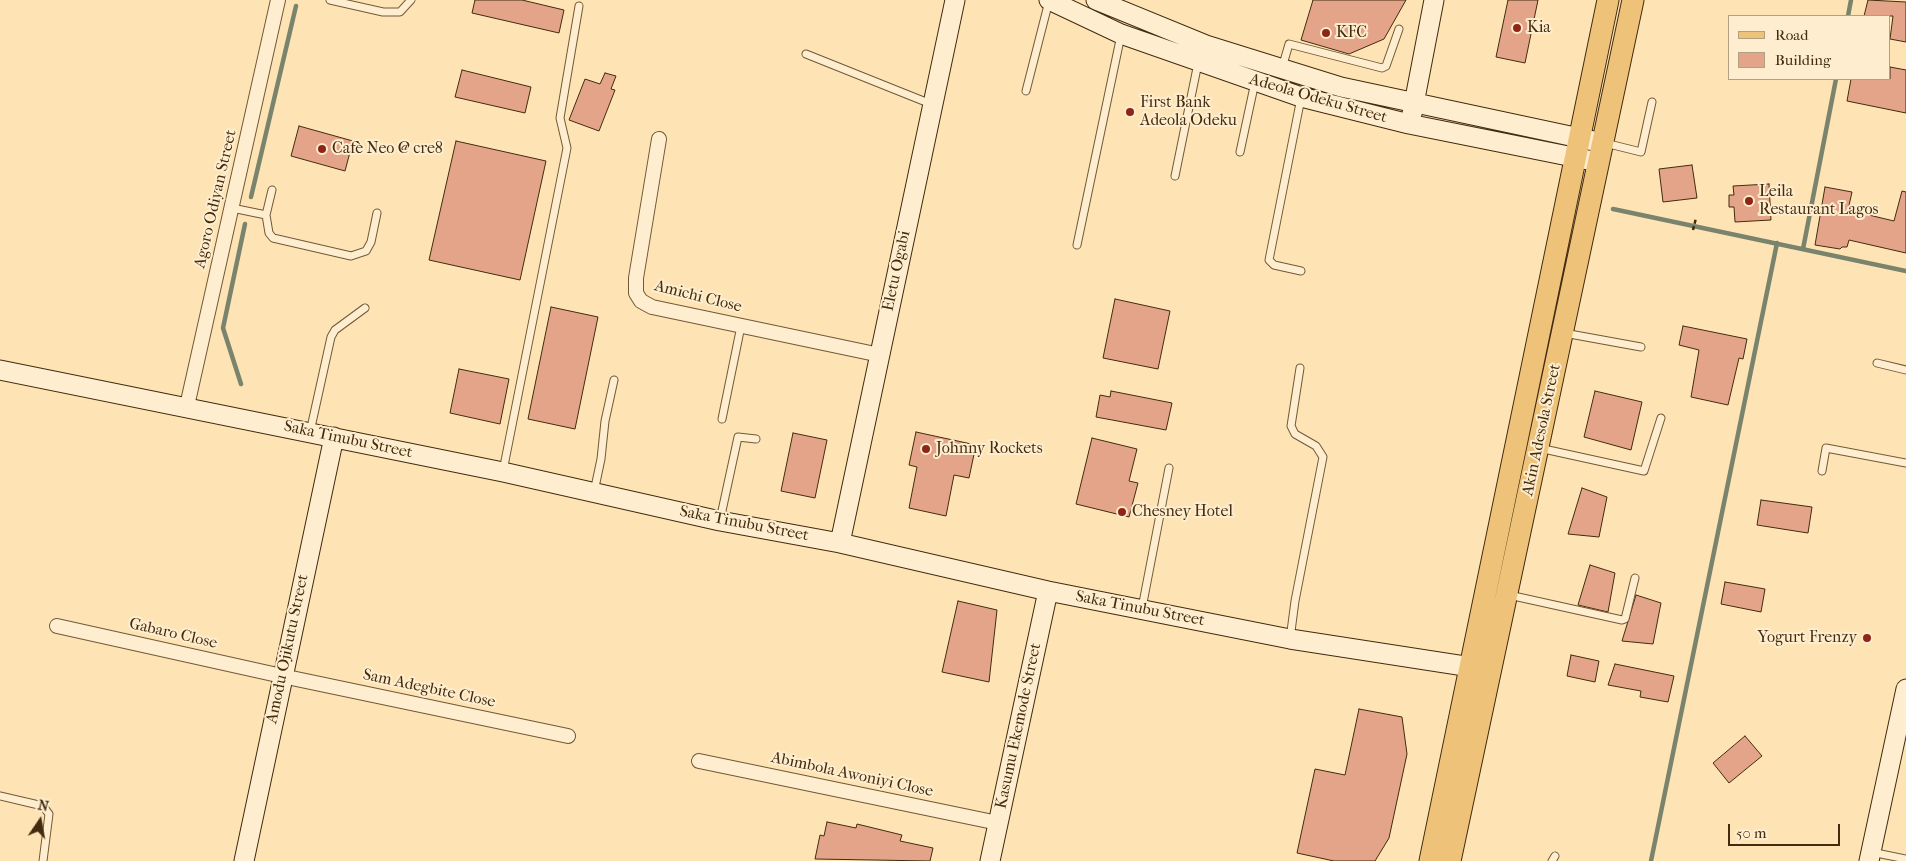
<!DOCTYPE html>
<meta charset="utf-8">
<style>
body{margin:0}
#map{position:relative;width:1906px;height:861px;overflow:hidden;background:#fee4b4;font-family:"IM FELL French Canon",serif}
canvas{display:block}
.legend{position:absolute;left:1728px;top:15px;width:162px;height:65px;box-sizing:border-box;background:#feedce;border:1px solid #b39f81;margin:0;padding:6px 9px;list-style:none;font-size:15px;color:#422b0e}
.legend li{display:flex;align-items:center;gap:10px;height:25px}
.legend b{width:25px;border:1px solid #b39f81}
.north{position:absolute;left:15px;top:796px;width:50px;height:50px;-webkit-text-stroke:4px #feedce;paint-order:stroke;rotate:12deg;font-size:14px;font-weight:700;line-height:20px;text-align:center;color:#422b0e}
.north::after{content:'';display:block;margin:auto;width:18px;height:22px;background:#422b0e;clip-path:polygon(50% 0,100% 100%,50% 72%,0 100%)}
.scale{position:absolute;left:1728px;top:824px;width:112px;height:22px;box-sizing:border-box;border:2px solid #422b0e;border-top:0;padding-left:6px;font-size:15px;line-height:18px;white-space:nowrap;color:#422b0e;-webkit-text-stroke:4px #feedce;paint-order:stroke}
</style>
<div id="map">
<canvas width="1906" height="861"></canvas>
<ul class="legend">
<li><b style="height:6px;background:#efc27a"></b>Road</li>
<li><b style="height:14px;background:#e4a48a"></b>Building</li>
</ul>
<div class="north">N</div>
<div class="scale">50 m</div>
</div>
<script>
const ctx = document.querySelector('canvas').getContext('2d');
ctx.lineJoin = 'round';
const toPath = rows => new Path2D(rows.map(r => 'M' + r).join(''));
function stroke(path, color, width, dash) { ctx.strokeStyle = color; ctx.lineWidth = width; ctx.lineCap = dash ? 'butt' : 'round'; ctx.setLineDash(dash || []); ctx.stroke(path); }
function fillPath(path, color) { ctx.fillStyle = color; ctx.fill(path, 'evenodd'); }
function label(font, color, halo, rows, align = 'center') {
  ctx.font = font + ' "IM FELL French Canon",serif'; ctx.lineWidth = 4; ctx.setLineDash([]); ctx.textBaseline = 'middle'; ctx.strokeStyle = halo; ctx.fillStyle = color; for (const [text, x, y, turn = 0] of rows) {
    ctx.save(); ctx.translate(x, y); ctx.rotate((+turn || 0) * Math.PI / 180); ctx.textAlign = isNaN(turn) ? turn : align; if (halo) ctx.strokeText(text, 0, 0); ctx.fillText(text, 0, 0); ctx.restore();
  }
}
stroke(toPath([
 [1848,16,1851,0],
 [251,197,296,6],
 [1613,209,1906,271],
 [1803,249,1836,79],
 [241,384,223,328,245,224],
 [1651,861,1777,243]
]), '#7a846d', 4.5);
const building = toPath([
 [475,0,522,0,564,10,559,33,472,13,475,0],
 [1313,0,1406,0,1384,39,1349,54,1301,40,1313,0],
 [1508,0,1538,0,1525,63,1496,57,1508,0],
 [1868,0,1906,2,1906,42,1890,39,1893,16,1864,16,1868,0],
 [1890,67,1906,70,1906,113,1847,101,1851,79,1890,79,1890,67],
 [462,70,531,87,525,113,455,97,462,70],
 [605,73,616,76,611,89,615,90,599,131,569,120,585,79,600,84,605,73],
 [299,126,353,141,345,171,291,156,299,126],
 [456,141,546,161,520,280,429,260,456,141],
 [1692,165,1697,198,1663,202,1659,169,1692,165],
 [1769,184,1771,220,1735,222,1734,207,1729,207,1729,195,1734,195,1733,186,1769,184],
 [1825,187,1852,192,1848,210,1894,221,1902,191,1906,192,1906,253,1849,240,1847,247,1842,247,1840,249,1815,245,1825,187],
 [1115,299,1170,311,1158,369,1103,358,1115,299],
 [551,307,598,317,575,429,528,419,551,307],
 [1683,326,1747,339,1743,359,1739,358,1728,405,1691,397,1699,350,1679,345,1683,326],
 [459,369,509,379,500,424,450,413,459,369],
 [1111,391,1172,403,1166,430,1096,417,1100,395,1110,397,1111,391],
 [1595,391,1642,402,1631,450,1584,437,1595,391],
 [916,432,976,445,969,478,954,475,946,516,909,508,917,467,909,465,916,432],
 [793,433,827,440,815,498,781,491,793,433],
 [1092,438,1137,449,1129,481,1138,483,1129,517,1076,504,1092,438],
 [1582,488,1607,497,1599,537,1568,534,1582,488],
 [1761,500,1812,507,1808,533,1757,525,1761,500],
 [1590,565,1615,573,1608,612,1578,605,1590,565],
 [1725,582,1765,589,1761,612,1721,604,1725,582],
 [1636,595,1661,603,1653,644,1622,641,1636,595],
 [958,601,997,610,989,682,942,672,958,601],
 [1571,655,1599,661,1595,682,1567,676,1571,655],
 [1615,664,1674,676,1668,702,1640,697,1641,691,1608,685,1615,664],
 [1359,709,1402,717,1407,754,1389,838,1375,861,1334,861,1297,853,1315,769,1345,775,1359,709],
 [1745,736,1762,756,1729,783,1713,763,1745,736],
 [827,822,856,828,857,824,902,835,900,841,933,848,930,861,815,859,820,835,824,836,827,822]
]);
fillPath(building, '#e4a48a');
stroke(building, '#422b0e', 1);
const lane = toPath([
 [330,0,383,12,400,12,411,0],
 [806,54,931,104],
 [1282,68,1289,44,1382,68,1386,66,1399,29],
 [1026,91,1049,1],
 [1605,143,1641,152,1652,102],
 [1240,152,1255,82],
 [1175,176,1198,63],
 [232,208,266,215,272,190],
 [266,215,269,233,273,238,351,256,366,251,371,242,377,213],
 [1077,245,1121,35],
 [1301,271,1274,265,1269,260,1301,98],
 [1564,333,1641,347],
 [1877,363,1906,370],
 [722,419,741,326],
 [310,432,331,337,335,330,365,308],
 [1539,448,1644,471,1661,418],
 [503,471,567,148,560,118,579,6],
 [1822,471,1826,448,1906,463],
 [594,492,601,459,605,421,614,380],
 [720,520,738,437,756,439],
 [1509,595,1622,620,1625,619,1635,578],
 [1142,608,1169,468],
 [1290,639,1295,601,1323,457,1316,446,1295,434,1291,426,1300,368],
 [0,796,43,806,49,814,43,861],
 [1871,852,1906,859],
 [1552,861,1555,856]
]);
const street = toPath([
 [659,139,636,278,636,293,641,301,652,307,880,355],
 [187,406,278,0],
 [57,626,282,676,568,736],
 [699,761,998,823]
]);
const secondary = toPath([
 [1049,0,1121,34,1301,97,1409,124,1598,162],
 [1096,0,1206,45,1341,87,1603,143],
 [1412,114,1434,0],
 [0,370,503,472,720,521,840,543,1048,591,1290,639,1484,669],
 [840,543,955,0],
 [244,861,334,437],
 [990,861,1048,591],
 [1869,861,1906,689]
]);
const primary = toPath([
 [1430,861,1608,0],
 [1450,861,1633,0]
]);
stroke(lane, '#715938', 9);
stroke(street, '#715938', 16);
stroke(secondary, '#422b0e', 21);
stroke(primary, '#422b0e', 23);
stroke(toPath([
 [1693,230,1696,218]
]), '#422b0e', 2.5, [4, 2.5]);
stroke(lane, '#feedce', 7);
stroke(street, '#feedce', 14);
stroke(secondary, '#feedce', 19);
stroke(primary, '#efc27a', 21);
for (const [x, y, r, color] of [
 [1517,28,5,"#8f2418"],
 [1326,33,5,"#8f2418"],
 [1130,112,5,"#8f2418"],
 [322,149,5,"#8f2418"],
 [1749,201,5,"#8f2418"],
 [926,449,5,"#8f2418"],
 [1122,512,5,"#8f2418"],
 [1867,638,5,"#8f2418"]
]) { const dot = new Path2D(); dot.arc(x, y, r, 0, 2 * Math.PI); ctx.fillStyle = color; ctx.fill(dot); stroke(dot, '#feedce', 2); }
label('16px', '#422b0e', '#feedce', [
 ["Kia",1527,28],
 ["KFC",1336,33],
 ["First Bank",1140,103],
 ["Adeola Odeku",1140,121],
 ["Cafè Neo @ cre8",332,149],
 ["Leila",1759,192],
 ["Restaurant Lagos",1759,210],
 ["Johnny Rockets",936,449],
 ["Chesney Hotel",1132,512],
 ["Yogurt Frenzy",1857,638,"right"]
], 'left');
label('16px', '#422b0e', '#feedce', [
 ["Adeola Odeku Street",1318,99,16],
 ["Agoro Odiyan Street",216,199,-77],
 ["Eletu Ogabi",897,271,-78],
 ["Amichi Close",698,297,14],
 ["Akin Adesola Street",1542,430,-78],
 ["Saka Tinubu Street",348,440,12],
 ["Saka Tinubu Street",744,524,11],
 ["Saka Tinubu Street",1140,609,11],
 ["Gabaro Close",173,634,13],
 ["Amodu Ojikutu Street",288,649,-78],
 ["Sam Adegbite Close",429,689,12],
 ["Kasumu Ekemode Street",1019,726,-78],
 ["Abimbola Awoniyi Close",852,775,12]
]);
</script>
